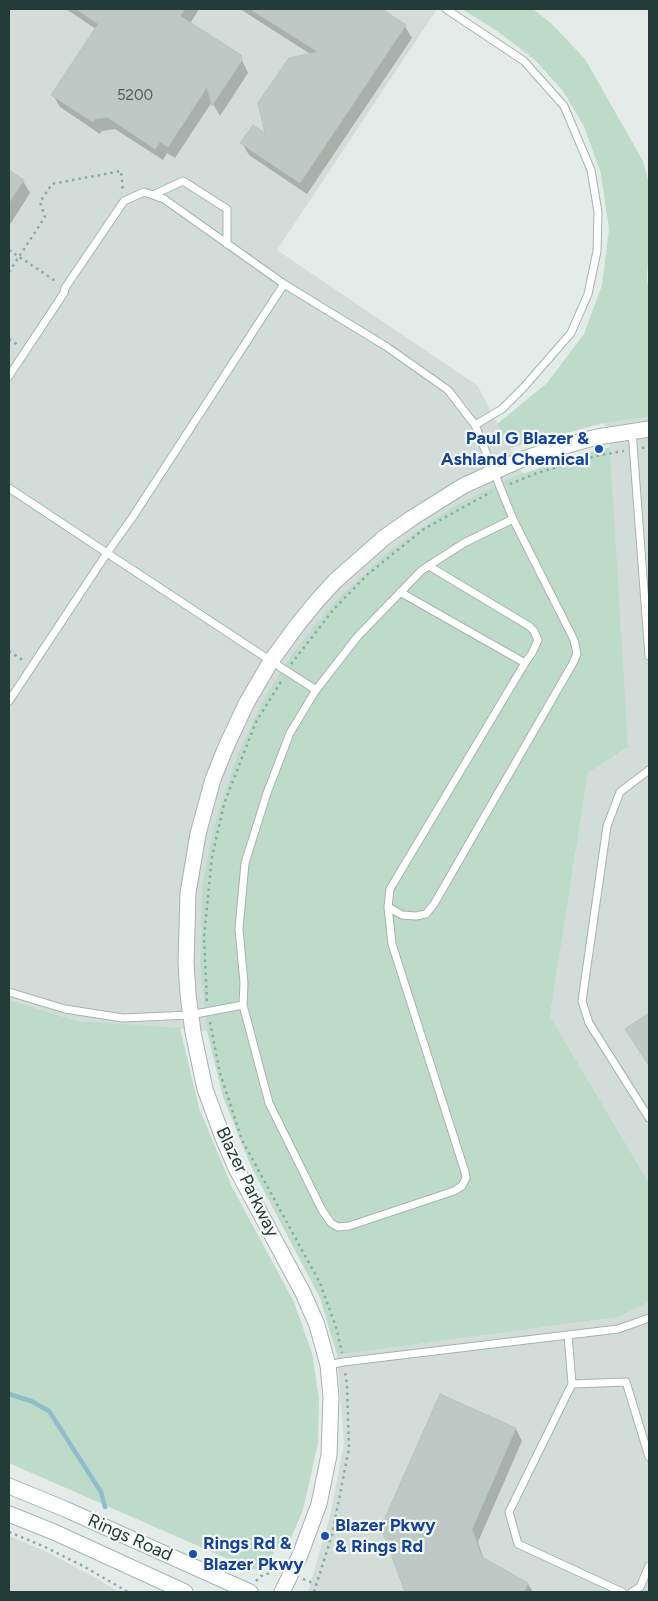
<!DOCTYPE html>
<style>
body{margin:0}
#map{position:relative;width:658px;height:1601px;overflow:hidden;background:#e3ece9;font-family:Figtree,sans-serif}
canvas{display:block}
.frame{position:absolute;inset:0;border:10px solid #243c38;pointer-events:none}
</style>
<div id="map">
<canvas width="658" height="1601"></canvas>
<div class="frame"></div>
</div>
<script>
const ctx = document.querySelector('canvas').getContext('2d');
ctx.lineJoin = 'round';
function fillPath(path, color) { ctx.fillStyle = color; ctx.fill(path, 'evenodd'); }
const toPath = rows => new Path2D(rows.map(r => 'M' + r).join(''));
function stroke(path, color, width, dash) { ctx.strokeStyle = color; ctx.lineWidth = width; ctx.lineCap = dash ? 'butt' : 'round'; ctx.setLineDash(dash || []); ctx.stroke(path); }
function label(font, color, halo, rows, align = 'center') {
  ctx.font = font + ' Figtree,sans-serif'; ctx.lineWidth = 4.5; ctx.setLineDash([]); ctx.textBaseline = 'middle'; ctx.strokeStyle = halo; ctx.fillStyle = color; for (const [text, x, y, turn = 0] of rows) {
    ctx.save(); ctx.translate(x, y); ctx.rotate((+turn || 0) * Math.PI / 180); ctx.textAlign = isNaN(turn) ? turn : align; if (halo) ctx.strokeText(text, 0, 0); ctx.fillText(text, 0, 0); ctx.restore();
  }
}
fillPath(toPath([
 [9,9,437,9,277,250,478,386,523,474,507,479,447,510,390,550,334,602,294,651,264,698,238,753,214,825,202,885,200,965,207,1031,77,1021,9,1000],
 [649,417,649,1183,550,1016,588,773,627,748,610,447,604,423],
 [649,1302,649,1592,308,1592,331,1512,344,1444,337,1355,619,1317],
 [9,1536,45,1551,98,1579,119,1592,9,1592]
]), '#d2dcd8');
fillPath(toPath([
 [462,9,533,9,551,23,585,59,643,161,649,184,649,244,647,279,649,290,649,417,604,423,510,448,497,424,547,383,584,334,602,285,609,229,601,174,584,126,563,91,535,60,497,31],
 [610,447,628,747,588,773,550,1016,649,1183,649,1302,619,1317,337,1355,320,1298,250,1164,223,1097,207,1031,200,965,202,885,214,825,238,753,264,698,294,651,334,602,390,550,447,510,507,479,569,458],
 [9,1000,77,1021,180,1028,199,1108,232,1187,294,1302,312,1353,319,1399,318,1443,303,1510,286,1550,277,1547,266,1566,253,1570,9,1463]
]), '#bedbc9');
fillPath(toPath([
 [66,9,199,9,190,24,240,56,248,73,220,116,212,102,175,158,167,153,163,160,115,129,102,131,100,134,60,107,53,95,96,29],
 [240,9,380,9,405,26,412,38,307,194,249,155,242,143,267,136,312,55],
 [9,172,23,181,30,193,9,226],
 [649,1015,649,1065,627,1030],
 [516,1429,522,1441,478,1542,484,1560,528,1584,533,1592,407,1592,382,1527]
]), '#0003');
stroke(toPath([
 [9,1394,31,1401,49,1411,101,1492,105,1507]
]), '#90bdcc', 4.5);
const building = toPath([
 [76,9,185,9,180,16,241,55,242,60,212,106,207,87,168,147,160,142,155,149,107,117,95,119,93,122,51,95,98,24,76,9],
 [250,9,382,9,406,25,300,183,240,143,253,125,265,133,258,103,289,58,318,52,250,9],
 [9,170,24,180,9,203,9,170],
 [649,1013,649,1066,625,1029,649,1013],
 [440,1394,516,1428,472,1529,482,1557,528,1583,524,1592,405,1592,381,1527,440,1394]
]);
fillPath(building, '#bcc9c5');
stroke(building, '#b6c5c0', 1);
const service = toPath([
 [446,9,524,61,564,106,591,170,598,212,597,251,588,294,571,333,524,387,502,409,475,425],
 [153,195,183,181,227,209,227,244],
 [9,376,64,293,65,288,124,201,144,192,164,199,284,284],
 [632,431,649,656],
 [9,488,107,553,271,661,316,690,358,636,422,570,464,543,513,519,475,425,448,390,387,347,284,284,132,518,107,553,9,701],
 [429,566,529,626,534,631,538,640,532,653,525,663],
 [649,770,620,792,607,826,582,1001,589,1023,649,1118],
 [388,907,402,915,416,916,426,914,434,904,573,663,577,654,574,640,513,519],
 [9,992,65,1009,123,1018,190,1015,243,1005,244,983,239,929,245,863,267,793,290,733,316,690],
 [243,1005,269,1103,322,1210,331,1223,338,1227,349,1226,454,1191,462,1186,466,1178,465,1172,392,944,388,907,390,889,525,663,400,592],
 [568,1335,572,1384,626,1382,649,1457],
 [328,1365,343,1362,618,1329,649,1318],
 [572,1384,509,1512,518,1544,622,1592],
 [632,1592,640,1587,649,1566]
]);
const tertiary = toPath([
 [282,1592,300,1555,319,1504,329,1455,331,1397,328,1365,317,1325,303,1293,236,1168,223,1138,205,1089,193,1032,188,994,186,963,188,893,198,834,213,779,226,747,246,704,271,661,298,624,316,602,335,581,385,537,412,518,463,486,520,460,550,450,597,437,649,429]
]);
const secondary = toPath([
 [9,1486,65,1509,250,1592],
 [9,1514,54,1532,185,1592]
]);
stroke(service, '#a6b4b0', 9);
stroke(tertiary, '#a6b4b0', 17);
stroke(secondary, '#a2b7b2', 17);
stroke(toPath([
 [9,250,57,282],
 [9,272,45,217,40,202,52,184,121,171,123,191],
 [9,339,18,345],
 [642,448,649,447],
 [510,484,537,473,596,456,624,451],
 [9,651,24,661],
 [291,664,334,609,368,574,424,529,491,492],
 [207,1001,204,937,212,857,224,804,256,722,282,680],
 [210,1022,220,1073,242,1140,320,1283,337,1330,342,1353],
 [9,1532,45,1547,83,1566,128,1592],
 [303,1579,316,1584],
 [256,1581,261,1576,270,1573,273,1568,277,1570],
 [314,1592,332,1535,349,1448,347,1385,345,1371]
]), '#86ada5', 2.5, [2.5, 4]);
stroke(service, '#fff', 7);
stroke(tertiary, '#fff', 15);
stroke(secondary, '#fff', 15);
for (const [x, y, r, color] of [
 [599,449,5,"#1a4fb4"],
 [325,1536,5,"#1a4fb4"],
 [193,1554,5,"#1a4fb4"]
]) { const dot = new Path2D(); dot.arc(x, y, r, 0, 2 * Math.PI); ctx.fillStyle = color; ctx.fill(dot); stroke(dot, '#f4f9f7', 2); }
label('15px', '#4a5f5b', null, [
 ["5200",135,96]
]);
label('bold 18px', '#164399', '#f4f9f7', [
 ["Paul G Blazer &",589,439,"right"],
 ["Ashland Chemical",589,460,"right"],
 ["Blazer Pkwy",335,1526],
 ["& Rings Rd",335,1547],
 ["Rings Rd &",203,1544],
 ["Blazer Pkwy",203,1565]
], 'left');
label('18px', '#243c38', '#f4f9f7', [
 ["Blazer Parkway",247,1182,64],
 ["Rings Road",130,1538,24]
]);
</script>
